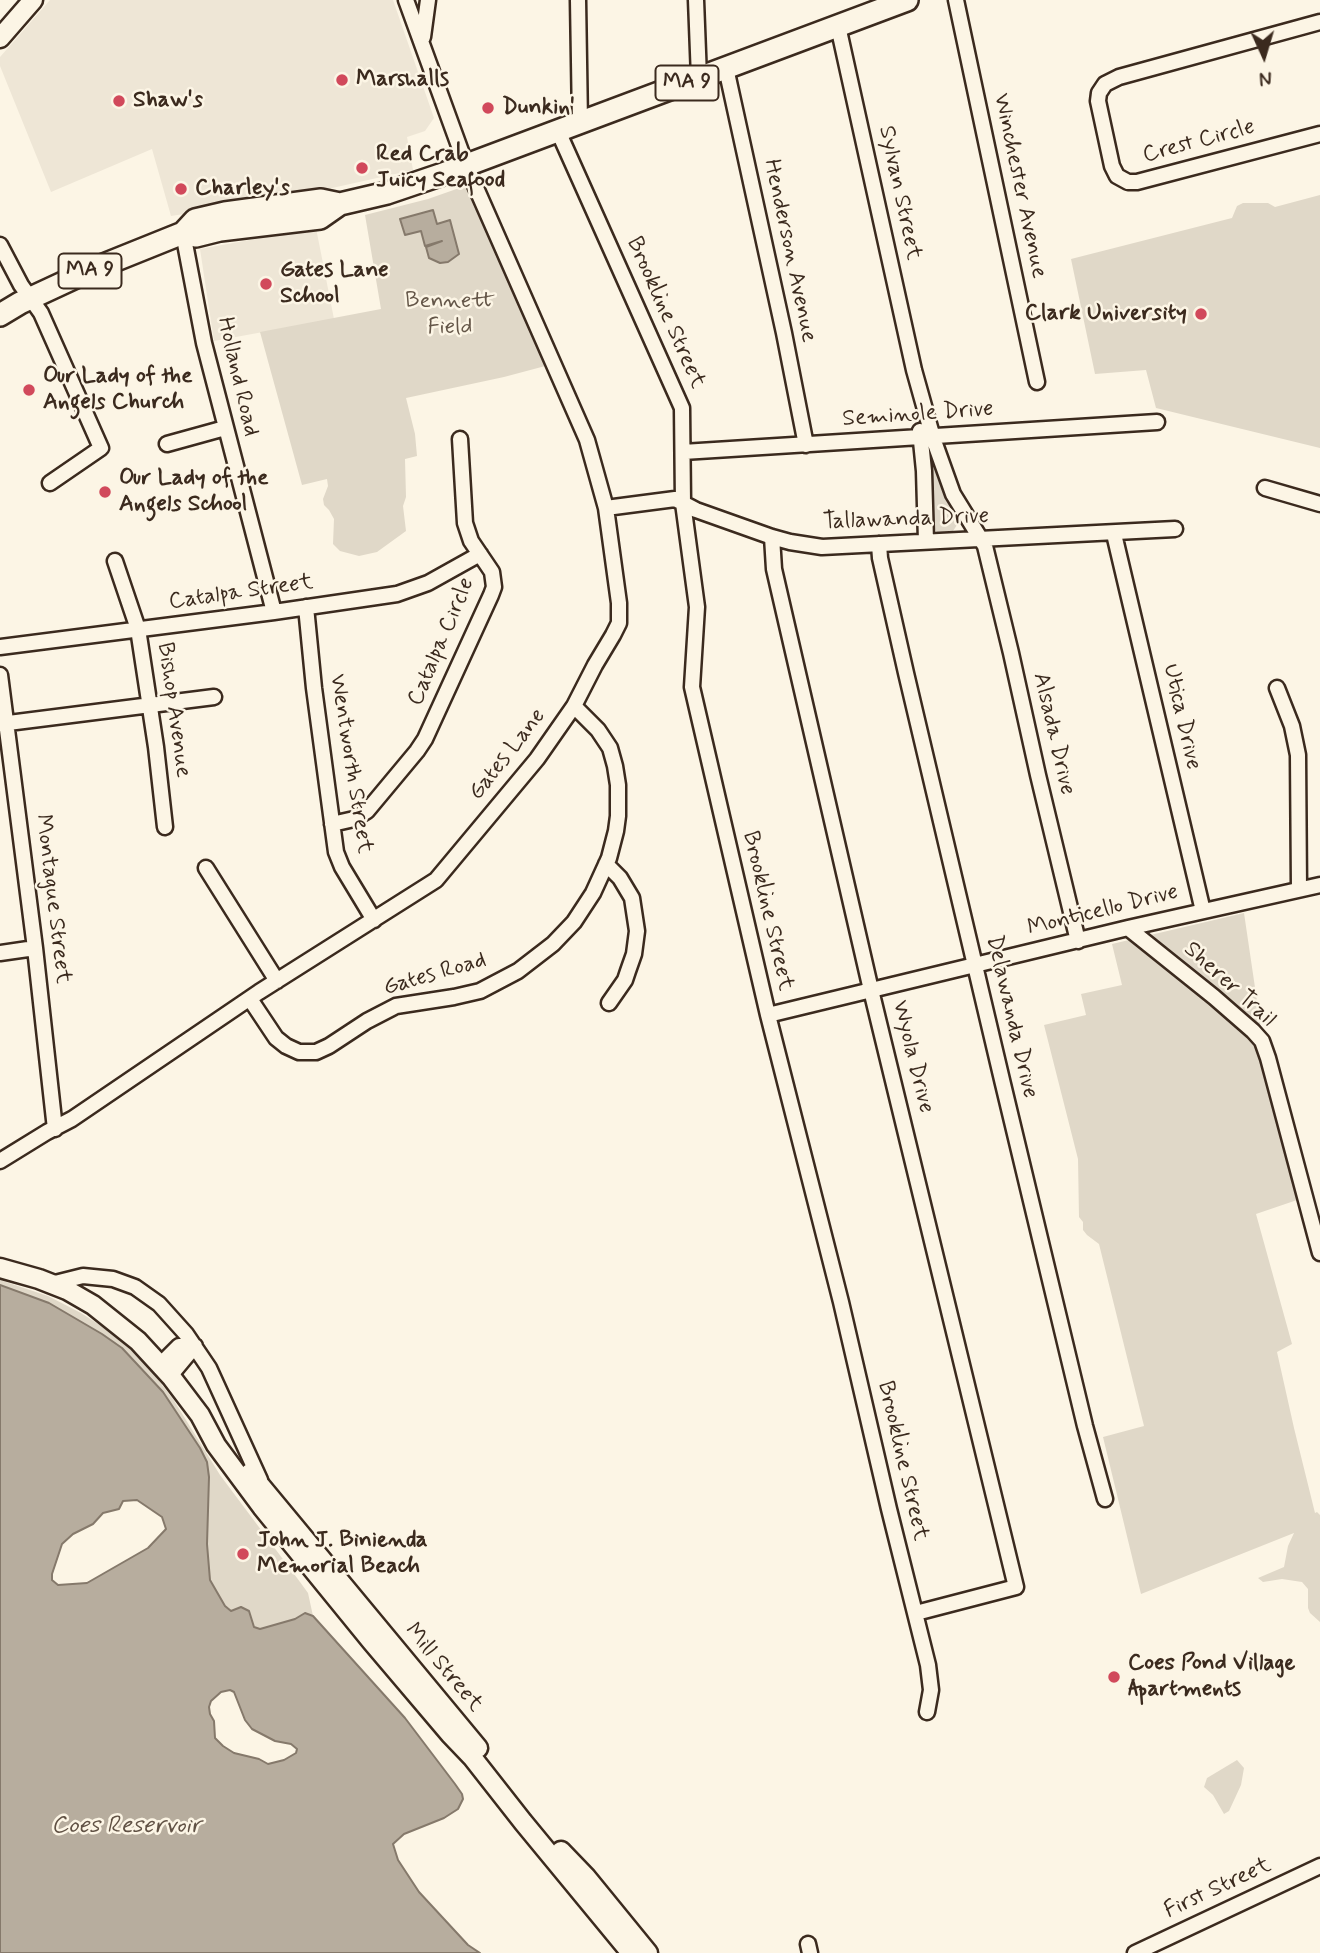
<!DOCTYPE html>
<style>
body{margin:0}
#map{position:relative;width:1320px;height:1953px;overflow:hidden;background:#fcf5e5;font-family:Mynerve,sans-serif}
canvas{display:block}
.north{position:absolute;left:1229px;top:21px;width:70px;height:70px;-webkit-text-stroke:5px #fcf5e5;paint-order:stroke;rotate:176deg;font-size:19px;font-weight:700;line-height:28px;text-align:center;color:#3b2a1e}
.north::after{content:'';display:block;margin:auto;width:24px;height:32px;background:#3b2a1e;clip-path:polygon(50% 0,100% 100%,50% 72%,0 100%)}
</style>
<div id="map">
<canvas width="1320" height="1953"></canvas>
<div class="north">N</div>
</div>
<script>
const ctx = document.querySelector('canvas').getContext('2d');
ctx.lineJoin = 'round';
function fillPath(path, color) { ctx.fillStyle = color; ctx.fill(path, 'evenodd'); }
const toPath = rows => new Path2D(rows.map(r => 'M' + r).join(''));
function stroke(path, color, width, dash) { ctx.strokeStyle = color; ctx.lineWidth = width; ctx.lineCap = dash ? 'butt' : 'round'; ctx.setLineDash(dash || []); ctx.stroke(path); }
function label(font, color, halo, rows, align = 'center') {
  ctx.font = font + ' Mynerve,sans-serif'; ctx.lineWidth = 5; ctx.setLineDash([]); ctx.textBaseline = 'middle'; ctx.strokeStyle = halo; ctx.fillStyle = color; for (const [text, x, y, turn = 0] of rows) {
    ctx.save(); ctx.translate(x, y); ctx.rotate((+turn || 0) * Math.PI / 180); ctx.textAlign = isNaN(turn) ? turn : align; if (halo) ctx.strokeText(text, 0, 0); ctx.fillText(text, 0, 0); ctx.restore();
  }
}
fillPath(toPath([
 [50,0,393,0,434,118,425,131,407,137,413,170,287,198,171,216,152,149,51,192,0,66,0,57],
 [316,228,334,319,214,341,200,249]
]), '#eee6d6');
fillPath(toPath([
 [465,186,469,187,549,365,504,377,406,398,415,434,417,456,405,459,406,497,403,506,406,531,377,552,359,556,340,551,333,544,334,519,329,510,324,505,323,499,328,486,327,479,302,485,260,332,381,309,365,215,428,199],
 [1320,195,1320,448,1156,408,1146,370,1095,374,1071,259,1232,218,1237,206,1243,203,1268,203,1275,207],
 [929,450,935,454,959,522,953,531,938,533,935,530,932,520],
 [1244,913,1270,1089,1300,1199,1256,1214,1292,1344,1277,1352,1294,1428,1315,1513,1317,1512,1320,1515,1320,1622,1310,1613,1308,1608,1308,1589,1302,1582,1282,1579,1263,1582,1258,1578,1284,1567,1288,1546,1294,1533,1141,1594,1103,1437,1144,1426,1099,1244,1087,1235,1083,1230,1083,1222,1079,1217,1078,1159,1044,1025,1086,1015,1081,994,1122,985,1112,944],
 [0,1280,48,1296,81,1313,106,1329,132,1351,149,1368,173,1399,220,1475,300,1582,308,1593,313,1616,305,1613,295,1619,260,1629,254,1627,248,1611,231,1611,225,1606,210,1581,207,1544,209,1477,207,1462,200,1448,163,1392,122,1348,102,1334,49,1303,0,1285],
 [1237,1760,1244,1768,1241,1785,1229,1811,1224,1814,1213,1795,1204,1787,1207,1778]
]), '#e0d8c8');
const water = toPath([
 [433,210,437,224,450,220,459,254,448,262,440,263,429,258,426,247,442,241,425,246,421,231,405,235,400,219,433,210],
 [0,1285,49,1303,102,1334,122,1348,163,1392,200,1448,207,1462,209,1477,207,1544,210,1580,225,1606,231,1611,241,1607,249,1611,254,1627,260,1629,295,1619,305,1613,313,1616,405,1718,455,1784,462,1794,463,1799,458,1809,444,1818,404,1834,393,1844,398,1860,419,1892,468,1945,480,1953,0,1953,0,1285],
 [137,1500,162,1517,166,1529,148,1548,87,1583,58,1585,52,1580,52,1574,62,1544,73,1534,93,1524,103,1513,119,1509,123,1501,137,1500],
 [230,1690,234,1692,245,1720,252,1729,275,1741,291,1744,297,1749,296,1753,284,1760,268,1764,259,1759,234,1753,223,1746,215,1738,214,1721,210,1714,209,1707,211,1701,221,1692,230,1690]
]);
fillPath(water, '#b7ad9e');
stroke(water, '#85796b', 2);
const minor = toPath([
 [578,0,580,122],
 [696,0,699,78],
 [956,0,1037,382],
 [1320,22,1119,77,1105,84,1099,93,1098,101,1112,166,1117,176,1128,182,1137,182,1320,134],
 [838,26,914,370,933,438,953,494,985,546,1011,653,1038,775,1078,941],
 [423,37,428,0],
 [726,68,784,333,806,445],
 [558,131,682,408,683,503,697,607,692,687,768,1015,841,1302,889,1509,928,1665,931,1690,927,1712],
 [183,233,204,343,274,612],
 [0,245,21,285,41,313,101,448,50,483],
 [920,431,924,471,926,541],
 [167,444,225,428],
 [683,452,1157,422],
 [1265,488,1320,504],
 [606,508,675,499,696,510,772,537,790,542,822,547,1175,529],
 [1114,534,1203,911],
 [772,537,774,569,871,990,1016,1587,916,1613],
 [879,544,880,558,906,673,1003,1084,1085,1426,1105,1499],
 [115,561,138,629,156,747,165,827],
 [306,607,314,688,336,852,342,867,374,920],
 [0,647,274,612,397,594,428,583,480,554],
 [0,675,35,948,55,1129],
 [1277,688,1292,726,1298,755,1299,889],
 [0,724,214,697],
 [332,824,354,819,367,811,417,751,425,739,491,595,494,587,492,572,471,541,465,523,460,439],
 [606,864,620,878,632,898,637,931,634,954,628,971,625,980,609,1003],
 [206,868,277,981],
 [1128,928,1214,997,1253,1031,1262,1041,1268,1058,1320,1253],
 [0,953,35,948],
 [250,999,276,1038,286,1046,299,1052,316,1052,329,1046,367,1021,396,1006,454,997,480,991,518,971,553,944,574,922,593,893,609,858,616,831,618,816,618,785,615,766,610,748,598,730,574,706],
 [768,1015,1128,928,1320,885],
 [0,1161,47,1132,72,1119,259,992,436,880,537,759,574,706,595,665,613,635,619,623,619,603,606,508,587,440,466,165,406,0],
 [51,1284,83,1276,113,1279,135,1287,159,1304,186,1334,209,1368,260,1480],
 [160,1365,179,1346,195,1346,170,1376],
 [808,1944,810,1953],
 [1135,1953,1320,1866]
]);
const major = toPath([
 [0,38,33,0],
 [0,1268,39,1279,67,1290,93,1305,138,1341,172,1378,200,1415,216,1445,262,1507,372,1642,450,1734,472,1757,523,1822,631,1953],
 [250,1473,478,1748],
 [561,1851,586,1877,648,1953]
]);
const highway = toPath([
 [183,233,196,236,220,230,320,218,340,204,387,193,440,175,907,0],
 [0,315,20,303,91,270,183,233,195,220,225,213,321,200,340,204]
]);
stroke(minor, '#3b2a1e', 19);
stroke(major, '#3b2a1e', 23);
stroke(highway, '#3b2a1e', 26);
stroke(minor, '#fcf5e5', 14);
stroke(major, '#fcf5e5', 18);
stroke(highway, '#fcf5e5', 21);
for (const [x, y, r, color] of [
 [342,80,7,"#d1495b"],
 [119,101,7,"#d1495b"],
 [488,108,7,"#d1495b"],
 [362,168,7,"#d1495b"],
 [181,189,7,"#d1495b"],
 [266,284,7,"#d1495b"],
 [1201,314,7,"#d1495b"],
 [29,390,7,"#d1495b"],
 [105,492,7,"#d1495b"],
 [243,1554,7,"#d1495b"],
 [1114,1677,7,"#d1495b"]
]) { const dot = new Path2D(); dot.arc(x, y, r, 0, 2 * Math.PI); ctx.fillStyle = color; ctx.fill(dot); stroke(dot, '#fcf5e5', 2.5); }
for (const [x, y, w] of [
 [687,83,63],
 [90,271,63]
]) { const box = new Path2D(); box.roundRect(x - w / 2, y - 17.5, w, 35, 5); ctx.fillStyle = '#fcf5e5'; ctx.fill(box); stroke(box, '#3b2a1e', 2); }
label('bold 21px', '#3b2a1e', null, [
 ["MA 9",687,83],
 ["MA 9",90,271]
]);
label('bold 23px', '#3b2a1e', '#fcf5e5', [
 ["Marshalls",356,80],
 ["Shaw's",133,101],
 ["Dunkin'",502,108],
 ["Red Crab",376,155],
 ["Juicy Seafood",376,181],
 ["Charley's",195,189],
 ["Gates Lane",280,271],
 ["School",280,297],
 ["Clark University",1187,314,"right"],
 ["Our Lady of the",43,377],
 ["Angels Church",43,403],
 ["Our Lady of the",119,479],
 ["Angels School",119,505],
 ["John J. Binienda",257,1541],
 ["Memorial Beach",257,1567],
 ["Coes Pond Village",1128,1664],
 ["Apartments",1128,1690]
], 'left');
label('23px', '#3b2a1e', '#fcf5e5', [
 ["Crest Circle",1199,142,-15],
 ["Winchester Avenue",1019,186,78],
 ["Sylvan Street",899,193,78],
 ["Henderson Avenue",789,251,78],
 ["Brookline Street",665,313,66],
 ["Holland Road",237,377,77],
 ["Seminole Drive",918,415,-4],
 ["Tallawanda Drive",906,520,-2],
 ["Catalpa Street",241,593,-8],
 ["Catalpa Circle",442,642,-67],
 ["Bishop Avenue",173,710,82],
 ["Utica Drive",1181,717,77],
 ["Alsada Drive",1053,734,77],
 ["Gates Lane",508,755,-52],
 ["Wentworth Street",350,764,81],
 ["Montague Street",52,899,83],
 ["Brookline Street",767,911,77],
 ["Monticello Drive",1103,911,-14],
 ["Gates Road",435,975,-16],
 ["Sherer Trail",1229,985,42],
 ["Delawanda Drive",1011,1017,77],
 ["Wyola Drive",912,1057,76],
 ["Brookline Street",902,1461,77],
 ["Mill Street",443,1668,50],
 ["First Street",1218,1889,-25]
]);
label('23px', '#645648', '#fcf5e5', [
 ["Bennett",450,302],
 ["Field",450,328]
]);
label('italic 24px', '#605144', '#fcf5e5', [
 ["Coes Reservoir",126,1827]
]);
</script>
